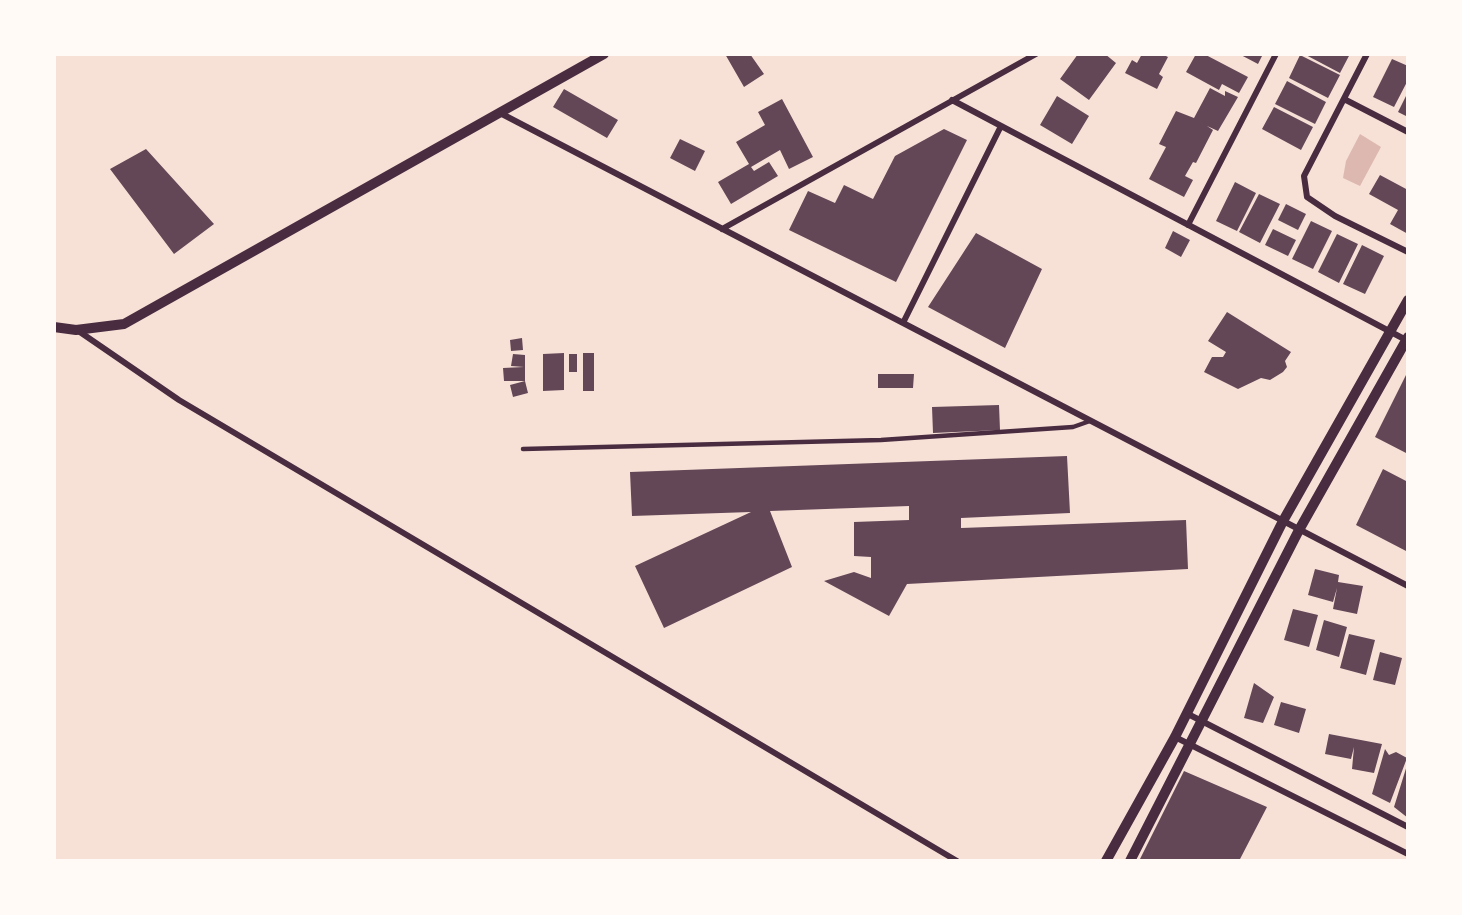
<!DOCTYPE html>
<style>
body{margin:0}
#map{position:relative;width:1462px;height:915px;overflow:hidden;background:#f7e1d7;font-family:Lato,sans-serif}
canvas{display:block}
.frame{position:absolute;inset:0;border:56px solid #fffaf5;pointer-events:none}
</style>
<div id="map">
<canvas width="1462" height="915"></canvas>
<div class="frame"></div>
</div>
<script>
const ctx = document.querySelector('canvas').getContext('2d');
ctx.lineJoin = 'round';
function fillPath(path, color) { ctx.fillStyle = color; ctx.fill(path, 'evenodd'); }
const toPath = rows => new Path2D(rows.map(r => 'M' + r).join(''));
function stroke(path, color, width, dash) { ctx.strokeStyle = color; ctx.lineWidth = width; ctx.lineCap = dash ? 'butt' : 'round'; ctx.setLineDash(dash || []); ctx.stroke(path); }
fillPath(toPath([
 [1360,134,1381,147,1360,186,1343,178,1346,161]
]), '#dcb8b0');
fillPath(toPath([
 [725,54,750,54,764,74,744,87],
 [1078,54,1105,54,1116,63,1089,100,1060,79],
 [1142,54,1162,54,1168,57,1159,74,1163,77,1157,89,1125,73,1132,60,1137,63],
 [1196,54,1204,54,1248,77,1239,93,1222,84,1219,90,1186,72],
 [1239,54,1263,54,1258,64],
 [1304,54,1350,54,1340,73],
 [1300,55,1340,75,1328,98,1289,78],
 [1392,59,1408,66,1408,80,1394,107,1373,97],
 [1287,81,1326,102,1315,124,1275,104],
 [1210,88,1225,96,1225,91,1238,97,1218,131,1207,126,1213,130,1196,163,1193,162,1185,176,1193,180,1184,197,1149,179,1166,147,1159,144,1176,111,1194,118],
 [564,89,618,120,607,138,553,107],
 [1408,92,1408,117,1398,112],
 [1057,96,1089,116,1072,144,1040,125],
 [782,99,813,157,789,169,780,150,751,167,754,171,769,162,778,176,731,204,718,182,749,164,736,142,765,125,758,112],
 [1274,107,1313,127,1301,150,1262,129],
 [944,129,967,140,896,282,789,230,808,191,835,203,844,185,873,199,895,156],
 [680,139,705,151,695,171,670,158],
 [146,149,214,224,174,254,110,169],
 [1380,175,1408,190,1408,234,1390,224,1398,210,1369,194],
 [1235,182,1256,193,1237,231,1216,221],
 [1259,194,1280,204,1260,243,1239,232],
 [1286,204,1306,214,1298,230,1278,220],
 [1311,221,1332,231,1313,269,1292,259],
 [1273,229,1296,240,1288,256,1265,245],
 [1173,231,1190,240,1181,257,1165,248],
 [976,233,1042,269,1005,348,928,307],
 [1337,234,1358,244,1339,283,1318,272],
 [1362,245,1384,256,1365,294,1343,284],
 [1227,312,1291,352,1285,361,1287,367,1283,372,1270,380,1261,378,1238,389,1204,372,1212,357,1223,357,1226,352,1208,341],
 [522,338,523,350,511,351,510,340],
 [564,353,564,390,543,391,543,354],
 [583,353,594,353,594,391,583,391],
 [513,354,525,355,525,381,528,393,513,397,510,385,525,381,504,381,503,368,524,367,511,366],
 [569,354,577,354,577,372,569,372],
 [1408,371,1408,454,1375,437],
 [878,374,914,374,913,388,878,388],
 [999,405,1000,430,933,433,932,407],
 [1067,456,1070,513,961,518,961,528,1186,520,1188,569,907,584,889,616,824,581,854,572,871,578,871,557,854,556,854,522,909,520,909,506,770,511,792,567,664,628,635,566,751,512,632,516,630,472],
 [1383,469,1408,482,1408,552,1356,525],
 [1315,569,1339,575,1338,582,1363,586,1357,614,1333,609,1337,588,1333,602,1308,595],
 [1293,609,1318,615,1309,647,1284,640],
 [1324,620,1347,627,1339,657,1316,650],
 [1349,634,1375,640,1366,675,1340,668],
 [1380,652,1402,658,1395,685,1373,680],
 [1254,683,1274,697,1263,723,1244,718],
 [1281,702,1306,709,1299,733,1274,725],
 [1329,734,1382,744,1374,773,1352,769,1354,747,1351,759,1325,754],
 [1385,749,1389,755,1396,752,1407,758,1390,803,1372,794],
 [1408,762,1408,818,1394,807],
 [1184,771,1267,807,1239,861,1139,861]
]), '#644757');
stroke(toPath([
 [523,449,881,440,1073,427,1090,421]
]), '#4a2c40', 4.5);
stroke(toPath([
 [1367,54,1304,176,1307,197,1335,216,1408,252],
 [1344,99,1408,132],
 [952,100,1408,341],
 [500,113,1408,586],
 [1188,225,1276,54],
 [722,229,1036,54],
 [903,323,1001,126],
 [77,330,179,400,957,861],
 [1186,713,1408,827],
 [1175,737,1408,854]
]), '#4a2c40', 6);
stroke(toPath([
 [54,327,76,330,124,324,604,54],
 [1106,861,1175,737,1283,521,1408,300],
 [1130,861,1299,530,1408,337]
]), '#4a2c40', 10);
</script>
